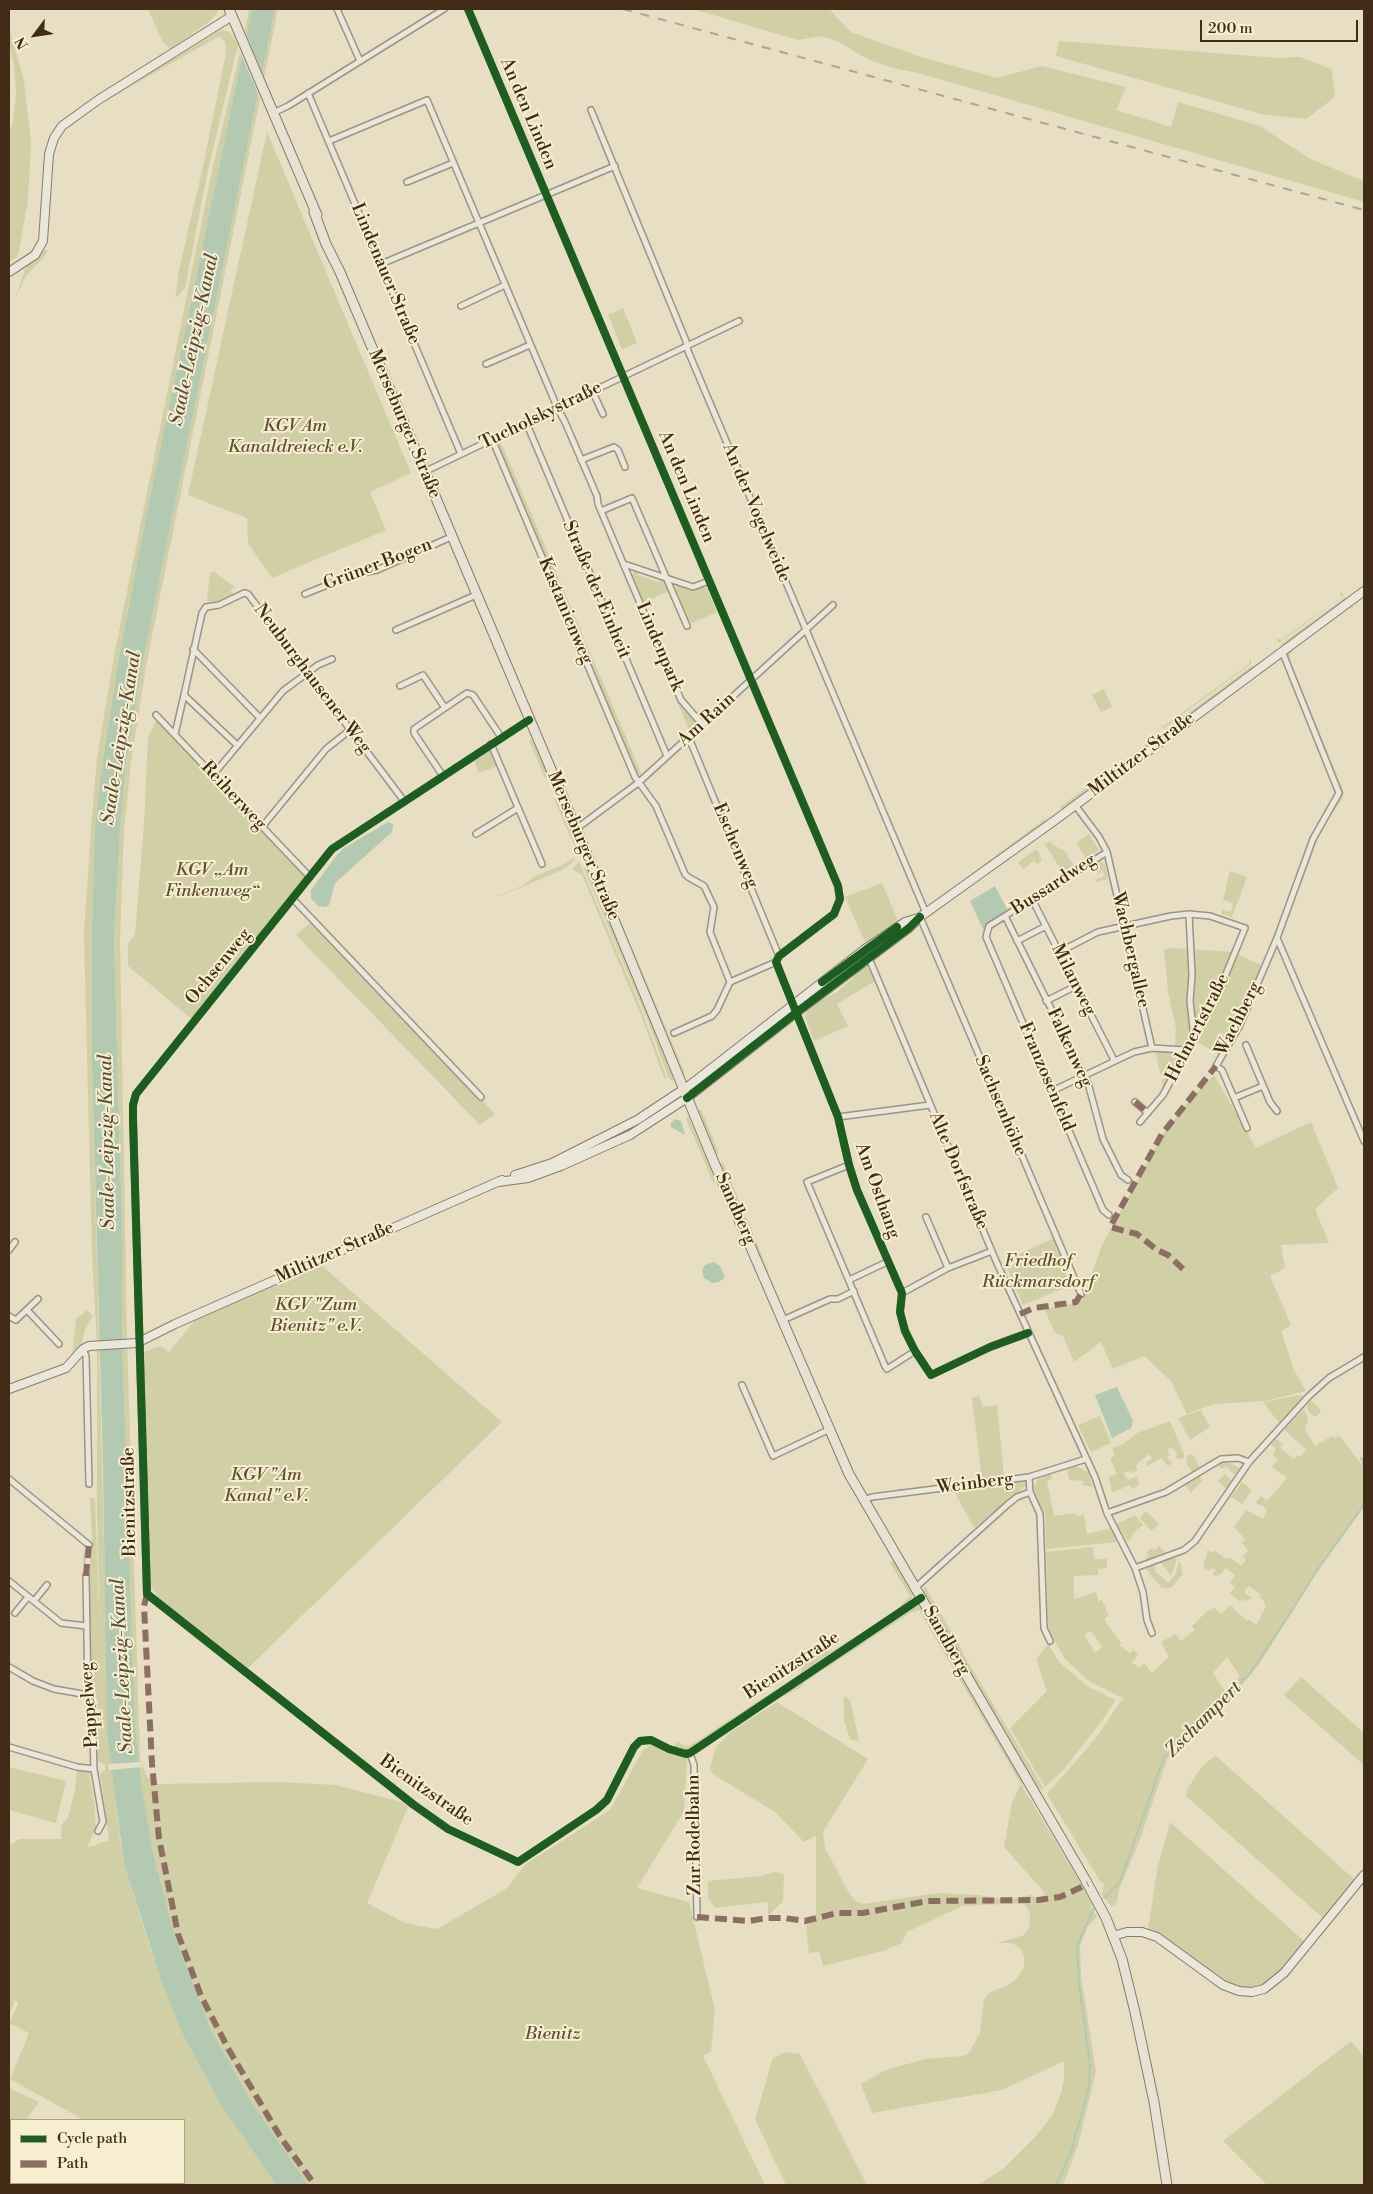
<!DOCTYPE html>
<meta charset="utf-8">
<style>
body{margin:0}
#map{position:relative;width:1373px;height:2194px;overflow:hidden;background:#e7dec4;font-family:"Libre Bodoni",serif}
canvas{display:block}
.frame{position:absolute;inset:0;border:10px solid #422b17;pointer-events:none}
.legend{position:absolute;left:10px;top:2119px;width:175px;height:65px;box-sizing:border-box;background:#f8eed0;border:1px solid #afa086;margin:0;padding:6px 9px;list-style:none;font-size:15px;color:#422b17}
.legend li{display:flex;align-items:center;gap:10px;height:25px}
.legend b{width:25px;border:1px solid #afa086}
.north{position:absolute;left:10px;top:10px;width:50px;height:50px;-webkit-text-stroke:4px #f8eed0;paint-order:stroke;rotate:239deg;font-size:14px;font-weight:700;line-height:20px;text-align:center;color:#422b17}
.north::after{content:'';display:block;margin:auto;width:18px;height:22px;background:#422b17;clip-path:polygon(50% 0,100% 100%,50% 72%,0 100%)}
.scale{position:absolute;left:1200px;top:20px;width:158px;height:22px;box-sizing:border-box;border:2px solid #422b17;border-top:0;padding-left:6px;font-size:15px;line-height:18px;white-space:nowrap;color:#422b17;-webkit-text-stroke:4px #f8eed0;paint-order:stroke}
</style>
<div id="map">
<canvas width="1373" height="2194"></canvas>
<div class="frame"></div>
<ul class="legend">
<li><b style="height:6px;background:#1b5e20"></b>Cycle path</li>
<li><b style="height:6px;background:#8d6e63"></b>Path</li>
</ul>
<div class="north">N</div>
<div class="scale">200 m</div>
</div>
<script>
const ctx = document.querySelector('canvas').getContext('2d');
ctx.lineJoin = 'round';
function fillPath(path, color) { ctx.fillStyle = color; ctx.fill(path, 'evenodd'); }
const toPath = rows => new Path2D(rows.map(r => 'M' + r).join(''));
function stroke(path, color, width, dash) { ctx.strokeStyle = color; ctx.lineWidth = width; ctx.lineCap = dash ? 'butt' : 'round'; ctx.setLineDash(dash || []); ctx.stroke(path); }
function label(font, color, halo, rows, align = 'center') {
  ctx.font = font + ' "Libre Bodoni",serif'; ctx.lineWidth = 4; ctx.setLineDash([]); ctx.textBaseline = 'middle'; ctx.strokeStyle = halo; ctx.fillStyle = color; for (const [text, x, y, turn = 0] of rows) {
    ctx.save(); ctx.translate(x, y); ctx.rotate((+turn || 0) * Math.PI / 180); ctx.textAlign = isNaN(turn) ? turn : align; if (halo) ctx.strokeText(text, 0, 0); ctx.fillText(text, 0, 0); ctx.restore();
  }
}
fillPath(toPath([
 [148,9,219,9,218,12,210,21,170,49,163,42],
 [249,9,252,9,147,512,119,658,103,759,92,1064,106,1626,116,1806,120,1840,124,1864,143,1926,162,1983,184,2037,221,2105,276,2185,184,2185,182,2183,184,2183,184,2120,84,2120,10,2079,29,2033,9,2023,19,2002,15,2001,9,2015,9,1845,20,1839,61,1839,62,1824,68,1818,75,1790,77,1767,89,1770,94,1802,96,1828,87,1848,109,1840,100,1773,105,1770,105,1765,98,1761,98,1700,93,1698,90,1693,89,1583,91,1581,87,1575,83,1575,83,1556,85,1549,88,1550,85,1568,87,1571,90,1568,92,1538,90,1498,95,1498,100,1641,97,1510,97,1341,92,1255,84,934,91,827,97,758,114,656,212,171,245,31],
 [275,9,278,9,146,666,131,763,124,829,120,939,127,1340,140,1758,147,1777,157,1784,280,1782,335,1785,402,1802,408,1807,367,1903,405,1923,437,1929,506,1889,526,1864,610,1810,643,1750,651,1745,683,1756,687,1759,684,1811,637,1888,689,1902,715,2010,711,2051,703,2056,765,2185,308,2185,252,2103,210,2028,175,1936,154,1858,141,1782,135,1724,122,1339,122,1229,114,938,120,830,126,763,142,666],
 [693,9,829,9,851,32,918,56,997,78,1042,66,1126,87,1116,110,1171,127,1178,102,1260,126,1310,159,1364,181,1364,202,918,73,893,68,869,60,839,42,822,36,798,40],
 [9,27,24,81,31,142,28,200,20,246,17,257,9,262,9,135,13,121,16,94,14,66,9,43],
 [221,30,229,32,238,44,208,170,185,288,175,299,179,270,204,162,226,53,225,42,220,37,216,38,89,110],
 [1059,41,1278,58,1300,57,1332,69,1335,97,1306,119,1261,114,1056,56],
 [267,132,411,473,370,492,386,530,272,578,248,543,247,518,188,495],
 [44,250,48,250,44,257,26,276,16,296,26,266,29,265],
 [623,308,637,343,622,349,608,315],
 [500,440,642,775,636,773,499,447],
 [635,570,638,571,638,575,659,582,661,579,663,580,669,591,643,603,632,575],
 [213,571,235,587,230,591,234,594,233,597,218,603,207,601,210,574],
 [679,585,694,590,703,587,707,588,717,612,692,623,685,617,675,592,676,587],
 [1340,591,1344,595,1279,643,1275,638,1281,640,1341,597],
 [1346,597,1348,600,1283,648,1281,644],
 [1351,604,1354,609,1350,607,1294,648,1290,654,1290,660,1344,792,1342,799,1321,830,1301,884,1300,881,1315,840,1341,794,1286,654,1287,652],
 [642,612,681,702,696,720,696,726,690,732,639,613],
 [1249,659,1252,663,1163,729,1160,725,1164,726,1249,664],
 [1253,665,1255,668,1166,733,1164,731],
 [1104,689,1112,707,1101,712,1092,695],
 [157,719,306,877,193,1020,128,966,128,944,135,934,144,823,148,737],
 [1160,733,1161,737,1129,761,1127,759],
 [532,739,548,773,548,776,545,778,529,740],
 [489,748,492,750,498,766,479,773,474,760],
 [1122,762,1123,765,1062,810,1060,807],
 [557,796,578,849,578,854,554,799],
 [1045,819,1046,821,963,883,963,880],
 [1089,834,1099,850,1086,859,1076,843],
 [1050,841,1053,845,1065,851,1075,868,1064,875,1045,844],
 [1037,849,1042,860,1037,864,1034,861,1023,869,1018,862],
 [575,857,572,863,562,870,501,896,493,894,501,895,524,885,537,875,563,865],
 [579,862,638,1001,667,1079,664,1078,643,1020,582,875,572,869],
 [1100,862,1105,864,1108,879,1096,882,1095,880,1105,876,1102,870,1099,874,1095,867,1097,863],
 [585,863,646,1005,674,1080,672,1081,668,1077,647,1019,584,869],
 [597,866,685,1073,683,1075,599,879],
 [1230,871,1247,877,1232,917,1222,914,1222,910,1231,912,1233,903,1223,900],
 [882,883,898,921,865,942,845,897],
 [312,921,495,1114,480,1125,296,935],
 [1174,948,1233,952,1263,966,1219,1055,1198,1042,1192,1050,1175,1045,1176,1029,1168,992,1164,949],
 [868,963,875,981,837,1004,848,1026,814,1041,805,1017,808,1010,815,1003,837,992,852,979,856,972],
 [1155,1051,1181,1053,1181,1058,1164,1089],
 [1214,1075,1256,1148,1311,1122,1338,1188,1315,1209,1329,1243,1281,1245,1285,1268,1270,1276,1291,1325,1281,1331,1294,1370,1306,1391,1265,1401,1214,1404,1187,1414,1171,1381,1144,1356,1113,1369,1101,1342,1074,1362,1063,1336,1055,1333,1044,1308,1056,1307,1082,1301,1102,1245,1163,1134,1189,1100],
 [671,1102,638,1127,574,1157,625,1130],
 [701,1109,719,1153,715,1153,697,1110],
 [688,1116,711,1168,716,1184,713,1182,686,1119],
 [723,1162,740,1203,739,1204,737,1204,720,1164],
 [746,1216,768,1271,767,1275,761,1257,759,1256,744,1222],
 [1054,1238,1074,1284,1023,1305,1004,1261],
 [320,1264,502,1422,248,1668,158,1597,149,1583,144,1352,160,1346,169,1352,195,1320],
 [87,1310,93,1316,84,1332,82,1345,72,1357,76,1319],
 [1299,1395,1306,1396,1280,1424,1263,1402],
 [979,1396,983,1407,997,1405,1004,1477,982,1479,972,1398],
 [1312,1401,1320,1409,1321,1412,1317,1416,1313,1416,1308,1411,1307,1405],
 [1304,1409,1308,1418,1305,1430,1315,1446,1332,1436,1335,1439,1339,1435,1364,1468,1364,1506,1317,1572,1260,1663,1232,1697,1201,1727,1184,1738,1168,1757,1139,1842,1120,1886,1116,1904,1111,1906,1102,1895,1104,1884,1100,1881,1047,1794,1096,1738,1123,1698,1089,1681,1065,1659,1058,1647,1048,1626,1046,1552,1093,1547,1094,1559,1107,1559,1107,1568,1098,1569,1098,1575,1074,1576,1074,1599,1096,1592,1098,1601,1102,1600,1109,1616,1104,1618,1106,1623,1121,1643,1119,1645,1130,1653,1133,1650,1138,1654,1132,1663,1140,1668,1144,1663,1152,1673,1169,1657,1161,1642,1176,1634,1181,1641,1195,1630,1192,1626,1208,1610,1210,1611,1214,1607,1221,1614,1230,1605,1247,1621,1249,1619,1256,1625,1266,1606,1264,1604,1265,1602,1259,1597,1261,1595,1249,1586,1244,1592,1252,1598,1246,1601,1242,1599,1240,1602,1230,1593,1235,1587,1230,1583,1235,1575,1226,1568,1220,1575,1218,1574,1216,1577,1212,1574,1216,1570,1213,1568,1209,1571,1204,1568,1204,1561,1208,1554,1206,1552,1208,1550,1212,1553,1214,1550,1226,1559,1229,1557,1241,1566,1246,1560,1243,1557,1248,1550,1242,1543,1245,1539,1234,1527,1246,1510,1263,1519,1267,1511,1263,1506,1255,1503,1261,1496,1267,1501,1287,1478,1272,1467,1278,1459,1273,1455,1276,1449,1271,1445,1276,1439,1283,1444,1280,1448,1294,1459,1297,1455,1300,1457,1306,1450,1284,1429],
 [1091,1631,1102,1647,1095,1653,1084,1635],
 [1227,1657,1240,1676,1226,1693,1213,1673],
 [1201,1410,1210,1427,1190,1440,1178,1418],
 [1100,1416,1111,1443,1091,1452,1078,1425],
 [1170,1421,1184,1454,1183,1459,1175,1458,1177,1454,1172,1447,1167,1450,1170,1455,1167,1457,1172,1463,1168,1466,1161,1458,1147,1466,1146,1463,1152,1458,1149,1454,1137,1464,1136,1466,1138,1470,1131,1473,1130,1471,1123,1473,1128,1480,1136,1477,1139,1482,1138,1486,1132,1489,1130,1485,1112,1493,1109,1477,1117,1474,1110,1458,1115,1456,1112,1448,1123,1444,1137,1433],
 [1191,1454,1194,1456,1199,1467,1192,1472,1186,1462,1188,1455],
 [1224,1461,1240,1468,1235,1475,1226,1466,1222,1469,1218,1465,1216,1467,1215,1465],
 [1075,1466,1088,1472,1093,1487,1083,1485,1083,1481,1069,1480,1067,1469],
 [1051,1474,1052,1479,1047,1481,1054,1516,1075,1513,1076,1516,1084,1515,1087,1534,1111,1528,1117,1542,1046,1549,1045,1514,1035,1493,1034,1487,1038,1479],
 [1225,1474,1232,1481,1226,1489,1218,1481],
 [1199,1476,1203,1480,1191,1493,1185,1485],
 [1021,1482,1026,1483,1026,1485,974,1528,953,1489],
 [1242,1482,1252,1490,1242,1504,1231,1497],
 [1146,1511,1159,1524,1151,1531,1140,1518],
 [1135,1515,1143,1525,1136,1530,1128,1542,1117,1524],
 [1159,1546,1165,1552,1144,1561,1149,1555,1146,1553,1152,1548,1154,1551],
 [1173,1557,1177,1559,1171,1576,1162,1564,1156,1561],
 [894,1560,913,1595,909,1603,899,1611,895,1611,910,1596,890,1563],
 [1154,1562,1156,1572,1168,1583,1175,1575,1179,1562,1181,1564,1182,1575,1171,1588,1162,1588,1144,1567],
 [925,1586,962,1650,962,1652,1044,1789,1042,1790,1037,1788,922,1595],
 [914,1605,922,1607,1025,1783,1021,1784,1093,1904,1091,1907,1097,1917,1087,1927,1080,1946,1081,1976,1096,2072,1078,2145,1063,2185,978,2185,1003,2169,1036,2136,1052,2116,1061,2093,1064,2080,1064,2061,1002,2090,872,2113,861,2084,886,2070,926,2059,963,2056,969,2053,980,2033,984,1999,989,1993,1008,1985,1017,1978,1024,1967,1024,1956,1020,1948,1012,1943,997,1943,1024,1935,1029,1928,1030,1912,1024,1903,962,1906,907,1932,902,1943,883,1951,823,1966,819,1951,809,1954,806,1926,816,1916,816,1836,804,1842,775,1812,713,1774,710,1768,716,1747,732,1731,777,1702,868,1759,823,1832,825,1848,849,1893,856,1901,863,1904,937,1893,978,1895,1006,1900,1031,1895,1036,1898,1041,1897,1045,1893,1004,1847,1012,1802,1021,1784,919,1610,910,1613,805,1682,800,1688,782,1697,783,1693],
 [873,1626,874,1628,694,1747,683,1751,673,1748,677,1741,685,1746,691,1745,801,1673,803,1661,819,1645,828,1651,832,1651],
 [1048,1644,1060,1663,1087,1686,1115,1700,1107,1714,1065,1768,1045,1787,1010,1728,1047,1691,1036,1659],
 [1301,1677,1364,1733,1364,1765,1284,1695],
 [844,1696,850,1700,859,1741,850,1739,844,1720],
 [1216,1756,1355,1880,1324,1919,1186,1796,1188,1788,1199,1771,1208,1761],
 [9,1767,66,1781,56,1823,9,1810],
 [1170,1822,1305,1942,1271,1981,1260,1987,1243,1989,1229,1985,1216,1977,1169,1940,1148,1928,1158,1866],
 [774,1872,784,1874,783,1901,768,1916,768,1902,715,1908,708,1898,708,1881,761,1876],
 [1351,2041,1364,2057,1364,2185,1267,2185,1223,2141],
 [785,2052,800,2054,867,2185,786,2185,755,2119,773,2058],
 [9,2088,39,2102,26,2120,11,2120,11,2142,9,2148],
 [113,2183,164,2183,166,2185,107,2185]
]), '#d1cfa5');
fillPath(toPath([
 [252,9,275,9,142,666,126,763,120,830,114,938,122,1229,122,1339,135,1724,141,1782,154,1858,175,1936,210,2028,252,2103,308,2185,276,2185,221,2105,184,2037,162,1983,124,1864,107,1734,103,1465,92,1064,92,935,95,828,103,759,119,658,147,512],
 [388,822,393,824,392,832,335,883,329,905,325,907,318,906,311,898,311,890,337,855,344,848],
 [995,886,1008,911,987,923,984,931,970,901],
 [675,1119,681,1121,685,1135,671,1127,671,1123],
 [714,1262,720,1266,725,1277,719,1282,712,1283,704,1278,702,1270,705,1265],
 [1117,1387,1133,1421,1131,1428,1112,1438,1095,1395]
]), '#b3c9b1');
fillPath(toPath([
 [245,31,264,77,260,98,240,52],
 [141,1762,142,1767,109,1770,108,1764]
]), '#e7dec4');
stroke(toPath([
 [1361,1458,1364,1465],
 [1104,1898,1120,1882,1164,1757,1182,1740,1204,1723,1241,1686,1242,1680,1248,1676,1286,1620,1316,1572,1364,1505],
 [1056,2185,1071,2152,1089,2086,1090,2064,1079,1984,1077,1946,1094,1908]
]), '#b3c9b1', 2);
const street = toPath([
 [337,9,360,61],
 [468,9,838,886,840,899,834,914,779,956,776,962,838,1117,849,1165,857,1190,902,1293,900,1312,905,1331,915,1351,931,1375,990,1347,1028,1333],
 [308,93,461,454],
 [591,110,686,341,688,351,926,913],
 [273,113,288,106,444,9],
 [329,141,427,100,557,407,565,422,597,496,598,504,681,700,702,724],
 [407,182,453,163],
 [381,264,615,166],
 [461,306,505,285],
 [486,364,530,345],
 [592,390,603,414],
 [526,422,667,756],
 [492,439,635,777,656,806,685,874,688,877,704,886,714,907,710,932,730,982],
 [581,460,614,447,618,450,625,467],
 [424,472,739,321],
 [601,511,632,498,687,626],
 [624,564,693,587,709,581],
 [305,594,352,575,377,570,451,537],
 [396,630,476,595],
 [193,649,260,718],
 [400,686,423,675,445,708],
 [184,695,202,613,206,607,219,605,244,593,248,594,404,801],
 [156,715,310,877],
 [529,720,332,849,136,1094,133,1105,133,1119,147,1594,414,1805,448,1829,518,1862,596,1810,607,1800,634,1747,640,1741,651,1740,669,1749,686,1754,690,1753,921,1598],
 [175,734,184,695,237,745],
 [689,738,779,956],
 [491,744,542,864],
 [213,775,283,691,318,665,332,659],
 [443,776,414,733,414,729,467,693,473,695,501,737],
 [1075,805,1099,837,1107,852,989,926,986,937,1103,1210,1109,1215],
 [262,827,326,749,350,730],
 [576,829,638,783,833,605],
 [476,834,518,808],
 [1107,852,1152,1048],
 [293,899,481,1097],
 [1032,899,1114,1060],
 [1189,914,1192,975,1190,1001,1194,1037],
 [1005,916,1088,1083,1103,1139,1121,1175,1128,1180],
 [920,917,1081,1294],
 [1277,938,1364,1141],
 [1017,941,1046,926],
 [1059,952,1098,932,1171,916,1189,914,1210,916,1245,928,1219,991,1163,1095,1140,1122],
 [871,963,996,1261,1095,1477,1107,1513,1135,1568,1143,1592,1147,1620,1152,1633],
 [1046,1001,1076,986],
 [674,1033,712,1016,717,1010,730,982,776,962],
 [1246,1045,1270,1102,1277,1111],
 [1052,1091,1134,1052,1152,1048,1186,1050],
 [1234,1098,1263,1086],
 [1135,1102,1148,1113],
 [838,1117,930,1105],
 [1247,1128,1222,1070,1216,1066,1239,1027,1277,938,1313,839,1339,793,1282,651],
 [849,1165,807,1182,885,1366,887,1369,915,1351],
 [926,1217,948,1268],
 [9,1250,15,1242],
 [849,1280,887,1262],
 [902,1293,948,1268,992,1251],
 [27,1310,59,1344],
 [9,1316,16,1320,38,1299],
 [783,1320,830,1299,838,1299,854,1291],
 [83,1349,86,1356,89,1484],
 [742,1385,773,1456,828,1430],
 [1029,1477,1030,1492,1040,1514,1044,1628,1050,1641],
 [9,1479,89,1545],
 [863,1500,872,1497,1029,1477,1086,1459],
 [1107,1513,1166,1492,1221,1459,1238,1458,1249,1462],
 [1135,1568,1184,1550,1195,1541,1249,1462,1309,1396,1329,1378,1364,1357],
 [86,1576,88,1695,92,1703,94,1769,103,1822,98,1831],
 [9,1581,61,1623,86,1626],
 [915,1588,1007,1505,1017,1497,1030,1492],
 [34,1601,47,1585],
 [15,1613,28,1597],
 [9,1667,33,1681,54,1689,88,1695],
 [9,1747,77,1767,94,1769],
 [690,1753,694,1765,697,1917]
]);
const secondary = toPath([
 [9,272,35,255,43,241,49,154,54,138,62,126,98,100,232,16],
 [515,1175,552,1163,637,1120,690,1085,865,949,905,922,918,918],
 [498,1182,528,1178,561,1166,630,1135,687,1098,797,1012,909,928,920,917,1054,821,1364,591],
 [9,1389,66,1368,83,1349,89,1346,137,1343,175,1324,502,1180],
 [1113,1936,1127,1932,1142,1932,1157,1937,1223,1985,1239,1991,1252,1992,1264,1989,1284,1973,1364,1875]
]);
const primary = toPath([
 [229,9,317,215],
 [314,212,326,244,340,272,589,859,713,1160,849,1474,1085,1879,1106,1918,1122,1959,1135,2012,1154,2102,1167,2185]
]);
stroke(street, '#9c9484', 8);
stroke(secondary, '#857c6d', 10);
stroke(primary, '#857c6d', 11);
stroke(street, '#eae6d9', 5);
stroke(secondary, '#eae6d9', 8);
stroke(primary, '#e7e2d3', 9);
stroke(toPath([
 [623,9,1364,210]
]), '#aca69a', 2, [9, 9]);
stroke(toPath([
 [1135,1102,1148,1113],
 [1183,1269,1168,1255,1157,1250,1137,1234,1110,1227,1162,1134,1216,1066],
 [1020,1314,1034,1308,1076,1302,1081,1294],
 [86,1576,89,1545],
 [147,1594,144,1606,152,1764,159,1838,178,1934,201,1996,229,2050,281,2138,315,2185],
 [697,1917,749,1921,766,1918,784,1918,805,1921,837,1913,863,1913,928,1901,1038,1900,1060,1897,1088,1884]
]), '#8d6e63', 6, [12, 6]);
stroke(toPath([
 [468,9,838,886,840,899,834,914,779,956,776,962,838,1117,849,1165,857,1190,902,1293,900,1312,905,1331,915,1351,931,1375,990,1347,1028,1333],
 [529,720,332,849,136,1094,133,1105,133,1119,147,1594,414,1805,448,1829,518,1862,596,1810,607,1800,634,1747,640,1741,651,1740,669,1749,686,1754,690,1753,921,1598],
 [822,982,897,927],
 [687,1098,797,1012,909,928,920,917]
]), '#1b5e20', 8);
label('18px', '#422b17', '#f8eed0', [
 ["An den Linden",528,114,67],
 ["Lindenauer Straße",385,274,67],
 ["Tucholskystraße",541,416,-26],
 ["Merseburger Straße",404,424,67],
 ["An den Linden",686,487,67],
 ["An der Vogelweide",756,513,67],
 ["Grüner Bogen",378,565,-21],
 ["Straße der Einheit",596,590,67],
 ["Kastanienweg",565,611,67],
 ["Lindenpark",659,647,67],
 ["Neuburghausener Weg",312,679,53],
 ["Am Rain",707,720,-42],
 ["Miltitzer Straße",1142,755,-37],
 ["Reiherweg",233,796,47],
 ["Merseburger Straße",583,846,67],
 ["Eschenweg",735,846,67],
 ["Bussardweg",1054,885,-33],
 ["Wachbergallee",1130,950,77],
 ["Ochsenweg",219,967,-51],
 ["Milanweg",1073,980,63],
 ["Wachberg",1239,1019,-63],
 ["Helmertstraße",1198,1028,-63],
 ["Falkenweg",1069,1048,65],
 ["Franzosenfeld",1046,1077,67],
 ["Sachsenhöhe",1000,1106,67],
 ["Alte Dorfstraße",958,1171,67],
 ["Am Osthang",877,1191,70],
 ["Sandberg",735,1209,66],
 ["Miltitzer Straße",335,1253,-24],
 ["Weinberg",975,1484,-7],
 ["Bienitzstraße",130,1502,-91],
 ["Sandberg",946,1641,60],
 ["Bienitzstraße",792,1666,-33],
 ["Pappelweg",90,1705,-94],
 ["Bienitzstraße",426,1791,35],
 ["Zur Rodelbahn",695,1835,-91]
]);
label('italic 18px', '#615134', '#f8eed0', [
 ["KGV Am",295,427],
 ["Kanaldreieck e.V.",295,448],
 ["KGV „Am",212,871],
 ["Finkenweg“",212,892],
 ["Friedhof",1038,1262],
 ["Rückmarsdorf",1038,1283],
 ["KGV \"Zum",316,1306],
 ["Bienitz\" e.V.",316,1327],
 ["KGV \"Am",266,1476],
 ["Kanal\" e.V.",266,1497],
 ["Bienitz",553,2035]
]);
label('italic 19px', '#59503c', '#f8eed0', [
 ["Saale-Leipzig-Kanal",195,340,-78],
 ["Saale-Leipzig-Kanal",122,738,-81],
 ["Saale-Leipzig-Kanal",108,1142,-91],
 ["Saale-Leipzig-Kanal",123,1666,-93],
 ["Zschampert",1204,1720,-45]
]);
</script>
